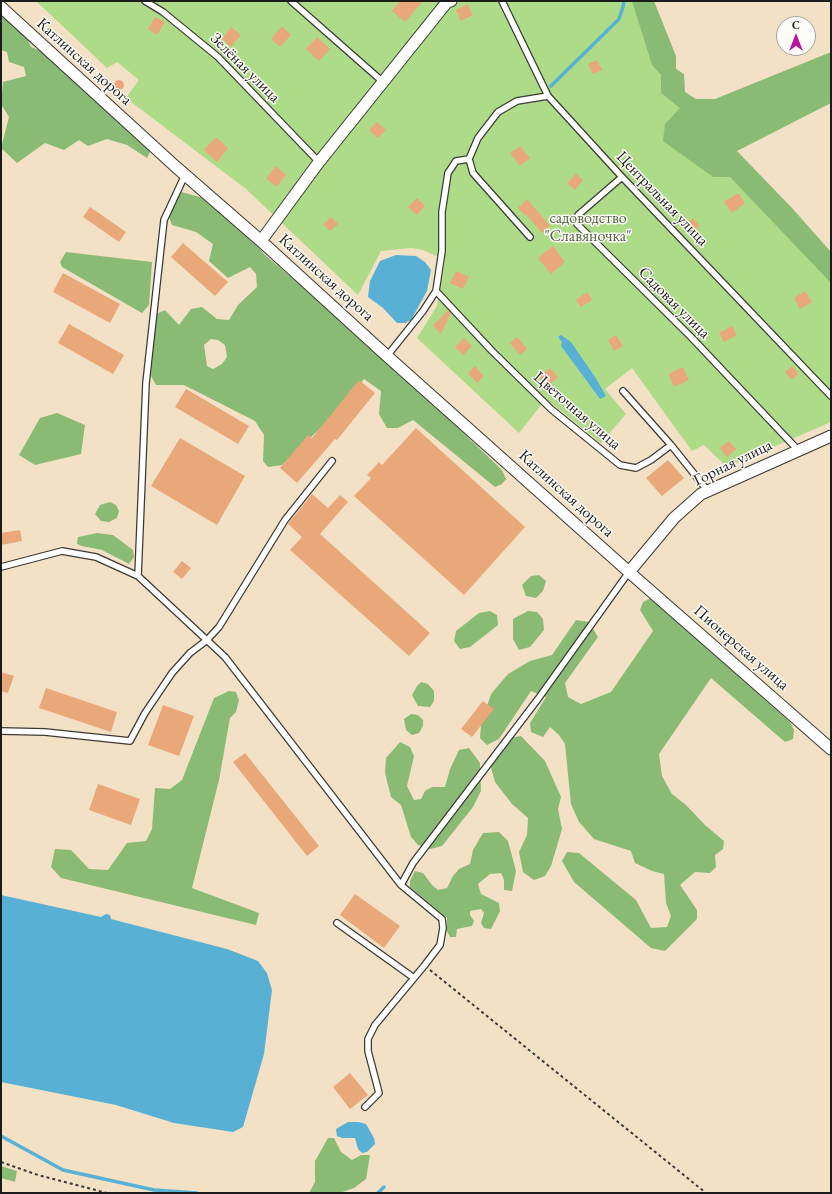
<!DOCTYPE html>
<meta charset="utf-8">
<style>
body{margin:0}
#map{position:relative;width:832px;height:1194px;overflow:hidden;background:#f3e1c6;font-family:"EB Garamond",serif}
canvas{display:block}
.frame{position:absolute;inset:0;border:2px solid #1c1c1c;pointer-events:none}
.north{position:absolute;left:776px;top:16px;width:40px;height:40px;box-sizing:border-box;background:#fdfcf7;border:1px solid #a3a29f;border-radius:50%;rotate:0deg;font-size:11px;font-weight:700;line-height:16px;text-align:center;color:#1c1c1c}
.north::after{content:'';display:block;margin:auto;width:14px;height:18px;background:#b5179e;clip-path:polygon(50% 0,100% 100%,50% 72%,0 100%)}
</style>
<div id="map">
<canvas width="832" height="1194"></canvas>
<div class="frame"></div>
<div class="north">С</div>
</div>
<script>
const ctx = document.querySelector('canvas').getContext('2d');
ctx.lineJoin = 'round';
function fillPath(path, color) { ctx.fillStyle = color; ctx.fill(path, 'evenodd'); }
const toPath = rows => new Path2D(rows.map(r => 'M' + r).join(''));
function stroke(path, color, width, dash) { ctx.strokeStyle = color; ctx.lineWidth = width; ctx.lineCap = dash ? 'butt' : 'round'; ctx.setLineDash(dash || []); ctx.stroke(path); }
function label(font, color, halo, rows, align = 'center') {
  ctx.font = font + ' "EB Garamond",serif'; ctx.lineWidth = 3; ctx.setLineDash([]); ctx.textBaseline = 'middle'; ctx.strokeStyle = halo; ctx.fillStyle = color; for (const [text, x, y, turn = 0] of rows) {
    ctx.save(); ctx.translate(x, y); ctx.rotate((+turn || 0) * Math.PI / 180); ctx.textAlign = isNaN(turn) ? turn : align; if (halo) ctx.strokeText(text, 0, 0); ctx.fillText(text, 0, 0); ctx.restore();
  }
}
fillPath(toPath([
 [36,1,634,1,656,58,831,277,831,422,727,467,704,445,692,451,632,368,605,389,626,414,601,443,546,399,519,433,417,338,437,306,445,260,423,250,411,248,381,251,358,295,246,189,126,98,139,80,117,62,107,68]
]), '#addb87');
fillPath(toPath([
 [632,1,654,1,676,56,676,69,684,74,685,92,696,99,715,99,831,52,831,103,737,151,792,208,831,252,831,283,730,177,713,177,663,141,665,124,680,108,661,93,661,75,652,65],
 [1,12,25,34,31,47,43,52,136,133,150,152,147,158,127,145,107,139,88,146,79,140,64,150,45,143,17,163,1,148,9,117,1,104,3,82,26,76,24,67,9,62,7,52,1,50],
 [181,192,204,198,250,236,264,254,386,359,502,470,506,479,502,484,495,487,413,420,398,428,387,428,379,414,381,391,364,379,334,415,282,465,268,467,263,461,264,435,255,421,184,385,156,385,151,376,156,314,165,310,179,325,191,309,202,307,217,319,229,320,238,305,257,287,256,274,250,267,228,278,209,261,213,244,196,232,172,225,168,214],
 [211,339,218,340,225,345,227,357,222,364,213,369,207,366,204,345],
 [66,252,152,262,149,305,142,313,62,267,60,262],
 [57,413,85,425,81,454,35,465,19,455,40,418],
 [110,502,116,505,119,511,117,518,109,522,101,521,95,514,100,505],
 [97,533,113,535,133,550,134,557,129,564,102,550,82,546,77,544,78,537],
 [539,575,546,581,543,591,536,598,526,596,522,585,531,576],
 [651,598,790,722,794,730,793,739,785,742,711,678,659,754,662,776,672,794,686,805,705,825,724,841,723,849,715,855,716,867,710,873,695,872,680,885,697,910,697,919,665,951,651,948,574,882,562,861,567,852,579,853,636,900,651,928,667,927,671,916,666,903,664,874,652,871,635,863,631,851,594,839,579,822,571,804,565,744,559,735,550,727,543,737,531,732,530,723,546,697,531,691,499,739,487,745,480,738,481,725,491,694,508,674,530,661,552,655,576,620,589,622,598,637,565,683,568,697,581,704,611,692,653,631,640,610,643,602],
 [490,611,497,615,498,625,470,647,460,649,454,641,456,631,479,613],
 [528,611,537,612,543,619,544,630,530,647,519,650,513,639,513,619],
 [421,682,428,684,434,691,434,701,430,707,418,706,412,695,417,686],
 [229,691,236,692,239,700,236,712,230,718,219,780,192,888,259,913,256,925,61,878,51,867,55,849,71,850,89,869,108,870,127,843,146,841,152,829,155,788,170,789,182,780,214,698],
 [411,714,418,715,423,720,423,726,419,733,412,735,406,730,404,719],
 [521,736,545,761,561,797,558,809,562,829,551,866,545,876,534,880,523,872,519,852,527,835,528,818,512,804,495,782,490,764,510,738],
 [400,742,410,747,414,756,407,786,414,800,421,799,425,791,432,787,445,787,450,769,459,750,469,748,480,763,481,791,473,807,442,846,430,849,418,845,411,837,401,805,391,797,385,773,386,758],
 [499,832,508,841,516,871,512,891,504,890,504,880,501,873,490,874,478,884,481,894,499,903,500,911,491,929,484,928,481,923,484,913,481,909,470,911,470,915,474,921,472,926,457,929,456,937,450,937,447,931,447,918,410,887,410,881,415,871,423,873,432,885,438,890,447,888,453,876,459,869,470,864,473,850,483,833],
 [328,1138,334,1138,341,1152,352,1160,361,1155,370,1155,366,1179,354,1188,339,1193,309,1193,315,1182,315,1161],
 [1,1166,17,1171,15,1182,1,1178]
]), '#8abb74');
fillPath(toPath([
 [396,255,416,256,425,262,431,270,427,291,411,320,405,323,397,323,383,308,368,297,370,281,380,261],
 [561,335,571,342,595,377,606,396,600,399,561,346,562,342,558,337],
 [1,895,101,917,106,914,110,915,111,919,227,949,258,961,267,973,272,990,264,1054,243,1127,233,1132,174,1123,116,1105,1,1082],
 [348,1122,358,1122,366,1124,374,1138,375,1144,367,1152,362,1153,358,1149,355,1138,342,1138,337,1136,336,1129]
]), '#58b1d5');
stroke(toPath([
 [551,86,619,19,623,7,624,1],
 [1,1136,63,1170,154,1190,197,1193],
 [378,1193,384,1187]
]), '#58b1d5', 3.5);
fillPath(toPath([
 [400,1,423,1,405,22,392,11],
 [467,4,473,15,461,21,456,10],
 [155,17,165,22,157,35,148,29],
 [282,26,291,35,280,47,271,39],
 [231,27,241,35,231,47,222,39],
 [317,37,330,49,319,61,306,49],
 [597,60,602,70,593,74,588,64],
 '114 85a5 5 0 1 1 10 0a5 5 0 1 1-10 0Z',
 [377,122,386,130,378,138,369,130],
 [216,137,228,148,217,162,204,150],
 [520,146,530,158,520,166,510,153],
 [276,166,286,175,276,187,266,178],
 [576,174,583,180,575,190,567,183],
 [738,193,745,203,732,213,724,202],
 [417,198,425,206,417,215,408,207],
 [527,199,550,226,542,233,526,214,525,215,518,208],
 [90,207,126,232,119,242,83,217],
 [331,217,338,224,330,231,323,224],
 [693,218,700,226,689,234,683,226],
 [183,243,228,282,215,296,171,257],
 [553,246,565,262,551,274,538,258],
 [456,271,469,277,463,289,450,283],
 [63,273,120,304,110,323,53,292],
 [805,291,812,302,800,309,794,298],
 [587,292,592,300,581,307,576,300],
 [448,310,451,313,441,334,433,326],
 [69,324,124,355,113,374,58,343],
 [732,326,737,335,724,342,719,333],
 [616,335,623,346,614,351,608,340],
 [517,337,527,349,520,355,510,343],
 [464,338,472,346,463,355,455,347],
 [475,366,484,376,477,383,468,373],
 [792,366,798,374,791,380,785,372],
 [683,367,689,380,674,387,668,374],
 [550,368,558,377,547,387,539,378],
 [359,380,375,393,337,440,335,439,297,483,280,468,308,435,312,438],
 [186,389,249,426,238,444,175,407],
 [416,428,525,527,464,595,354,496,371,478,367,475,379,462,382,465],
 [180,438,245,476,217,525,151,486],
 [729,441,736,449,727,457,720,448],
 [668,460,684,478,662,496,646,478],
 [312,494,328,508,340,495,348,502,320,534,430,633,409,656,290,550,302,537,288,524],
 [20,530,22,541,1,545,1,533],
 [182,561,191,568,182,579,173,572],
 [1,672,14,676,8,693,1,691],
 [46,688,117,712,111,732,39,708],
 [483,701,494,709,472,737,461,729],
 [163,705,194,716,179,756,148,745],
 [245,753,319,846,307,856,233,762],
 [98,784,140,799,131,825,89,810],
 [355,894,400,926,384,948,340,915],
 [350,1073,368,1095,350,1109,333,1087]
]), '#e9a87a');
const lane = toPath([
 [145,1,163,12,218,57,319,162],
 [291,1,383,82],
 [502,1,548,96,622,177,831,396],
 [469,159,473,173,530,237],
 [622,177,578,215,577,224,691,337,798,450],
 [436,291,492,351,551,409,620,465,636,468,651,460,671,445,707,490],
 [387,356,423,311,436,291,442,251,442,212,448,173,456,161,469,159,478,138,498,112,517,101,548,96],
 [623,391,671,445],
 [1,567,62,551,96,557,138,576,225,657,401,885,442,919,443,928,440,945,424,966,375,1025,368,1039,368,1051,379,1093,365,1107],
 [138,576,146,383,164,220,185,175],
 [1,731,45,732,130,741,145,713,172,673,190,653,207,640,219,627,285,520,332,461],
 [401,885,413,863,538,699,629,572],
 [337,923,414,978]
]);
const street = toPath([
 [1,7,176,167,261,241,387,356,629,572,831,749],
 [261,241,319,162,447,2,451,1],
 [629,572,674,518,701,494,831,436]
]);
stroke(lane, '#3c3a36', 8);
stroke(street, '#3c3a36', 13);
stroke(toPath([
 [430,970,706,1193],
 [1,1162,38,1175,107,1193]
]), '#3c3a36', 2, [3, 3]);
stroke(lane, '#fff', 5.5);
stroke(street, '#fff', 11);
label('16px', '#1c1c1c', '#fdfcf7', [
 ["Катлинская дорога",84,62,42],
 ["Зелёная улица",245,68,45],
 ["Центральная улица",662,199,46],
 ["Катлинская дорога",326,278,42],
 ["Садовая улица",674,303,45],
 ["Цветочная улица",577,411,41],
 ["Горная улица",733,463,-26],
 ["Катлинская дорога",566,494,42],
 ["Пионерская улица",741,648,41]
]);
label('16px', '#4f5f41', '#fdfcf7', [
 ["садоводство",588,219],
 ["\"Славяночка\"",588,237]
]);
</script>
